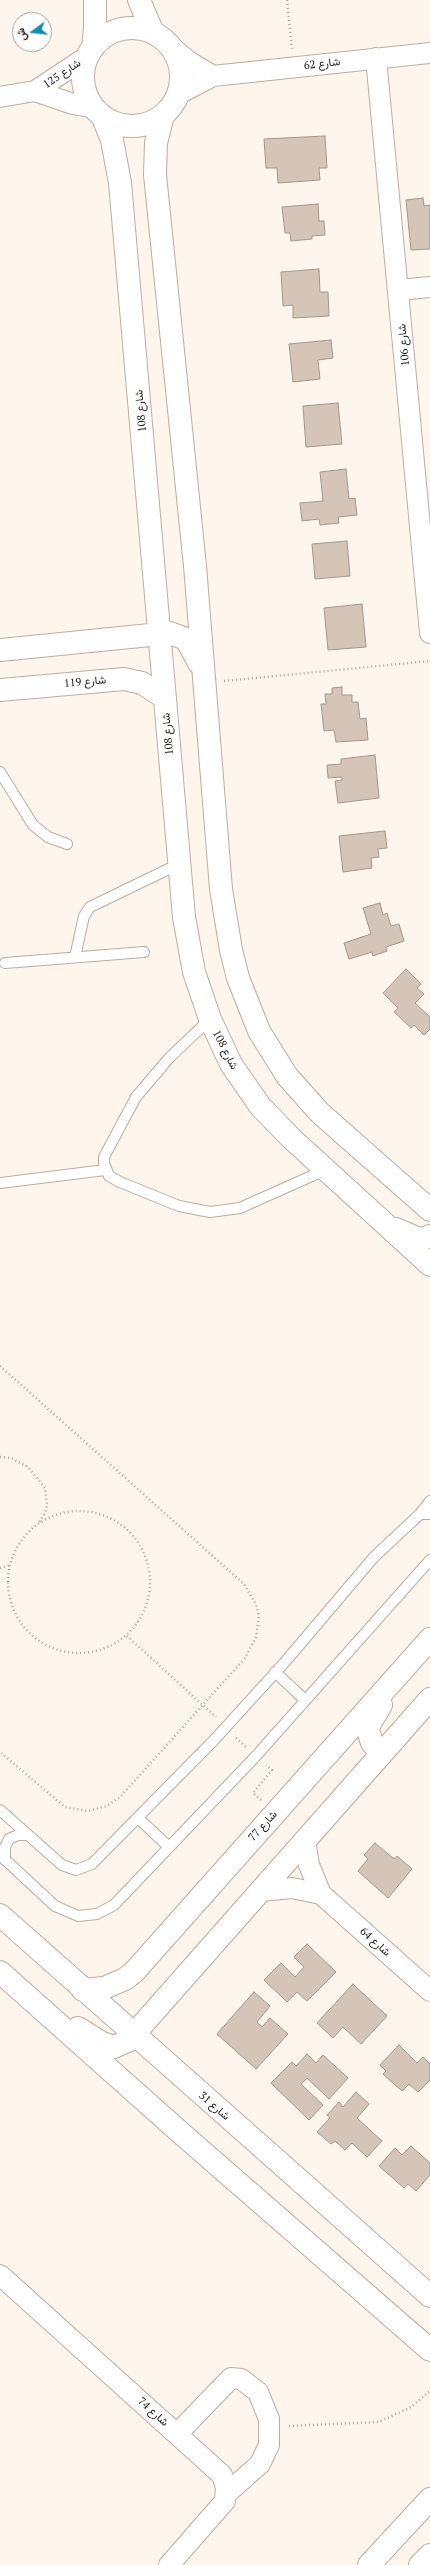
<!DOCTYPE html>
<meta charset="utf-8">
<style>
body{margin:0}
#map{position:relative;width:430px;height:2565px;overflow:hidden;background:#fef5ec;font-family:"PT Serif",Vazirmatn,serif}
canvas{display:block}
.north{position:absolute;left:12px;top:12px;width:40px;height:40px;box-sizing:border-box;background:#fff;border:1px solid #a4a2a0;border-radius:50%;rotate:255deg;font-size:11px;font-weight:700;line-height:16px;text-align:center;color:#1b1611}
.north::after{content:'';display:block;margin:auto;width:14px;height:18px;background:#178baf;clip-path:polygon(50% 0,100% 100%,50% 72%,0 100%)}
</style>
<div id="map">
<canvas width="430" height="2565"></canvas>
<div class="north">ش</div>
</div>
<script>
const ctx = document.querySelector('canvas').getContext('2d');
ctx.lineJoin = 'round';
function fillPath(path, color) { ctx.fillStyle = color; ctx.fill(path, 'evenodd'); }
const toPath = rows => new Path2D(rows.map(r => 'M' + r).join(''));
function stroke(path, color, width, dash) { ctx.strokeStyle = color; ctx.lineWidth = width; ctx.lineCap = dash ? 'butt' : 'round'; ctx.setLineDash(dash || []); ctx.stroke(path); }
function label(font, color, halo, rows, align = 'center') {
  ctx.font = font + ' "PT Serif",Vazirmatn,serif'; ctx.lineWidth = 3; ctx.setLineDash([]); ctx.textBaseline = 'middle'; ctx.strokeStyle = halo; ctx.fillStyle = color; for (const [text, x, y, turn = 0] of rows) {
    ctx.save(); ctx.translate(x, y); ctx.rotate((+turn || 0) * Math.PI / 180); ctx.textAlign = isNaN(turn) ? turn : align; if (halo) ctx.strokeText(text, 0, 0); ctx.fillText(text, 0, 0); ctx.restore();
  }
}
const building = toPath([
 [325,136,327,168,319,168,320,180,278,183,277,168,266,168,264,139,325,136],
 [423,198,424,206,430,205,430,249,411,250,406,200,423,198],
 [318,204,319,221,324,221,325,235,312,236,312,239,291,241,290,233,285,233,282,207,318,204],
 [319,269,320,292,328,292,329,316,293,318,293,305,283,306,281,272,319,269],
 [331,340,333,358,318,360,320,379,293,382,289,344,331,340],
 [338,403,342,444,306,447,303,406,338,403],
 [346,469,349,499,355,498,357,515,338,517,339,523,320,525,319,519,302,521,300,503,323,501,320,472,346,469],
 [347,541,350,576,315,579,312,544,347,541],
 [362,604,366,647,328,650,324,608,362,604],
 [342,687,342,695,352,695,352,702,358,702,360,719,366,718,368,740,336,742,334,730,324,731,321,704,326,704,325,694,332,694,332,688,342,687],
 [375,755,379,798,338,803,335,781,342,780,342,777,328,778,327,765,341,764,341,759,375,755],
 [385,831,387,848,378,849,379,857,371,858,372,868,343,872,339,836,385,831],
 [380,903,383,915,387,913,391,926,399,924,404,941,386,947,387,951,373,956,372,952,349,959,344,943,371,934,363,908,380,903],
 [406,969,421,984,417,988,424,994,415,1003,430,1017,430,1029,424,1035,414,1025,411,1028,394,1012,398,1008,383,993,406,969],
 [375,1843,394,1859,397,1856,412,1869,388,1898,358,1871,368,1859,364,1855,375,1843],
 [307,1944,336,1972,307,2001,297,1992,287,2002,264,1980,281,1963,295,1977,304,1967,294,1957,307,1944],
 [353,1984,387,2016,361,2044,343,2027,333,2038,317,2023,353,1984],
 [254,1992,270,2006,257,2022,262,2027,270,2018,288,2034,256,2069,217,2034,254,1992],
 [399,2045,417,2063,423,2057,430,2064,430,2080,418,2092,409,2084,402,2091,383,2074,386,2071,380,2065,399,2045],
 [307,2054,316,2063,323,2055,348,2078,329,2099,307,2078,301,2084,323,2105,309,2120,271,2083,292,2062,296,2066,307,2054],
 [356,2092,369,2104,357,2118,382,2141,367,2157,352,2143,345,2150,335,2141,331,2144,317,2132,330,2118,327,2115,339,2102,343,2107,356,2092],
 [411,2146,430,2163,430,2175,416,2191,408,2184,404,2188,379,2166,395,2148,402,2155,411,2146]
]);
fillPath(building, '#d4c5b8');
stroke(building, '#a5968a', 1);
const service = toPath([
 [0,772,33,825,48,837,67,844],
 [75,957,84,916,90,907,179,864],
 [5,963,144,952],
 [210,1019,170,1057,136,1097,104,1157,104,1163,109,1176,120,1182,179,1206,210,1212,240,1208,325,1170],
 [0,1183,105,1170],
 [420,1514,430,1501],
 [275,1672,305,1700],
 [0,1810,62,1865,76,1870,92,1864,215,1739,285,1662,374,1557,420,1514,430,1514],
 [138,1818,169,1847],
 [0,1855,55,1906,78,1916,97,1914,114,1905,256,1756,430,1560],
 [5,1860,5,1847,9,1839,18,1835,28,1835]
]);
const minor = toPath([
 [169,45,188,61,213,76],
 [376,58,430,633],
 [35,91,73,104,95,108],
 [177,95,213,76,430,53],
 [0,97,35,91,88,56],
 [399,290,430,287],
 [305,1840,309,1865,321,1894,430,1991],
 [260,1891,292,1888,321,1894],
 [0,2275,222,2475,226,2487,225,2501,169,2565],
 [177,2434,231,2378,241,2379,258,2392,269,2419,269,2445,260,2464,226,2494]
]);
const tertiary = toPath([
 [139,0,153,33],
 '83 77a49 49 0 1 1 98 0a49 49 0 1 1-98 0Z',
 [93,48,95,28,95,0],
 [102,115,112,140,120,183,184,917,194,972,210,1019,231,1064,260,1106,291,1138,430,1265],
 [163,115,156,143,155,175,195,566,221,889,231,950,238,978,259,1031,287,1076,320,1113,430,1210],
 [0,650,170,633,186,639,199,663],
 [0,690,124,679,142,683,165,698],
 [396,1229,417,1238,422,1239,430,1236],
 [381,1705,369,1725,368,1730,372,1743,382,1752],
 [0,1915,430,2296],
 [0,1972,182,2134,430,2350],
 [83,1990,104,1988,125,1979,134,1972,430,1639],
 [78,2028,102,2043,114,2047,128,2041,430,1699],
 [369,2565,430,2499],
 [420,2565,430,2555]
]);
stroke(service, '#bcada0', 12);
stroke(minor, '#bcada0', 22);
stroke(tertiary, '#bcada0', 24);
stroke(toPath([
 [287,0,292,49],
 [224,681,430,661],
 [0,1366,244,1584,256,1604,259,1617,256,1637,245,1658,120,1797,107,1806,88,1811,65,1807,0,1752],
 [0,1457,11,1458,28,1467,45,1488,47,1505,45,1513,38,1524],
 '8 1582a71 71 0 1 1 142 0a71 71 0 1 1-142 0Z',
 [0,1568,10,1565],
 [127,1636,216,1717],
 [236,1738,246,1747],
 [261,1800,253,1793,272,1770,266,1765],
 [289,2426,379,2422,411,2407,430,2391]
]), '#aba49c', 2.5, [1, 3]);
stroke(service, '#fff', 10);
stroke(minor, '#fff', 20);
stroke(tertiary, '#fff', 22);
label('11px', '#1b1611', '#fff', [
 ["شارع 62",322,64,-7],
 ["شارع 125",62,74,-34],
 ["شارع 106",404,345,-95],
 ["شارع 108",141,411,-95],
 ["شارع 119",85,682,-5],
 ["شارع 108",168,734,-95],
 ["شارع 108",225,1050,63],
 ["شارع 77",263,1826,-48],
 ["شارع 64",375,1942,42],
 ["شارع 31",214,2106,41],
 ["شارع 74",153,2412,42]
]);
</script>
